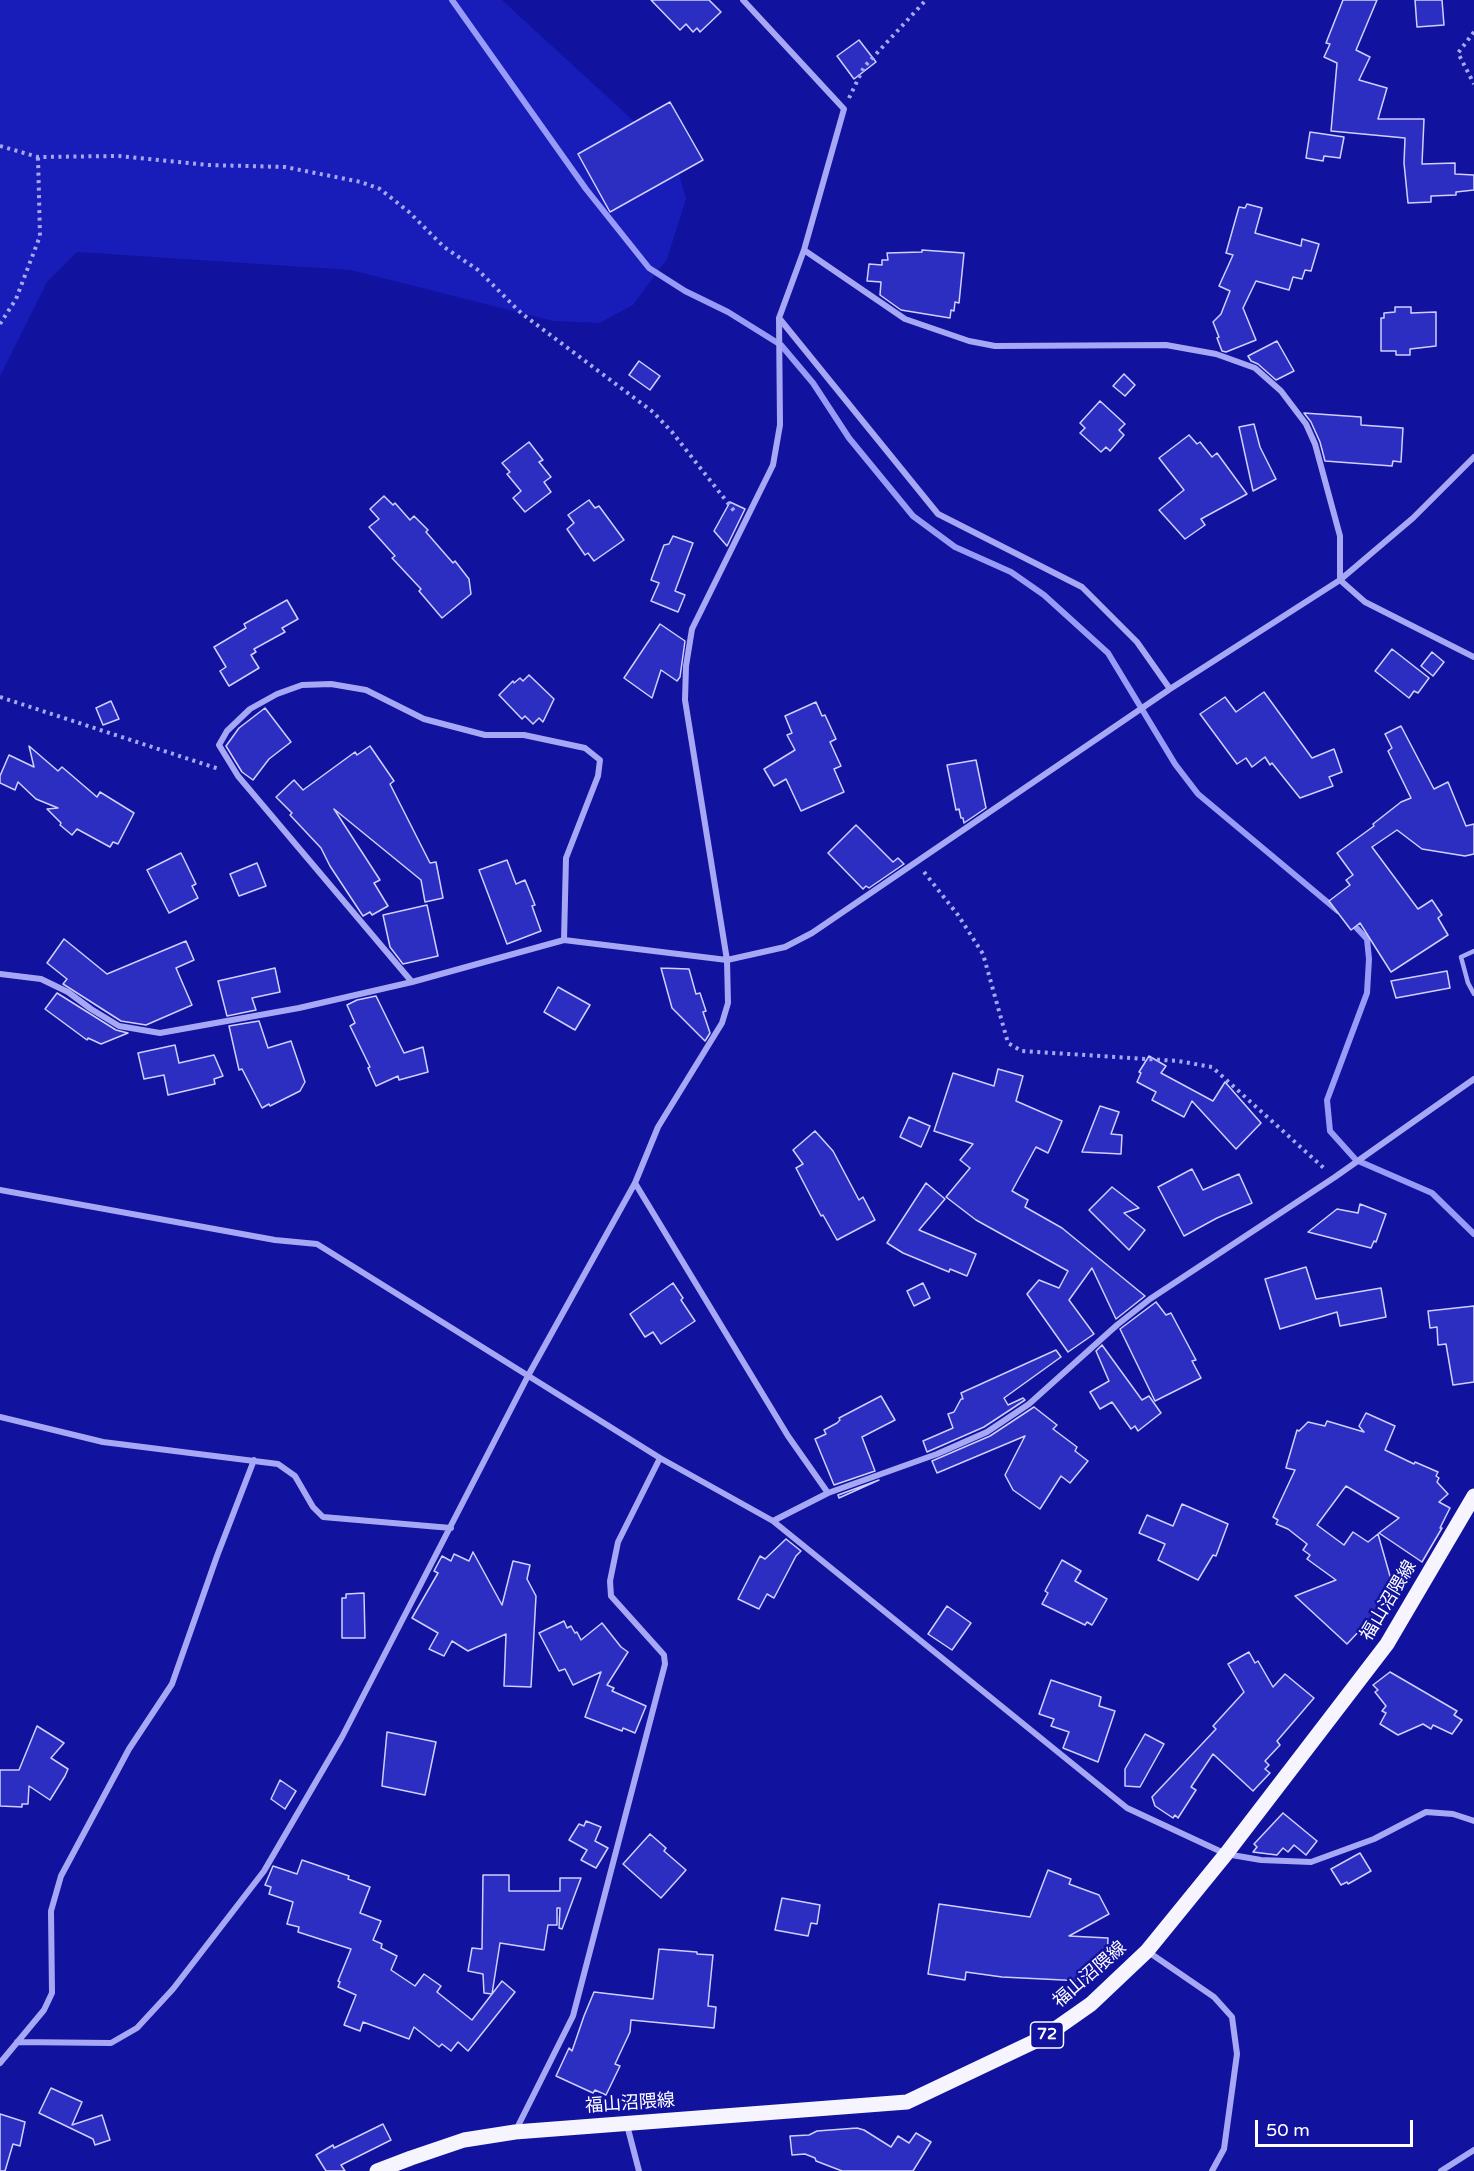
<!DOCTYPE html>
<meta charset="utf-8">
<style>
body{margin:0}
#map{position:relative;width:1474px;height:2171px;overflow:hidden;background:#11129d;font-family:"Varela Round",sans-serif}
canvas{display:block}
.scale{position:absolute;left:1255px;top:2120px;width:158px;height:27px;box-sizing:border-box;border:3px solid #fff;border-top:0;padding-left:8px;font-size:18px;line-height:21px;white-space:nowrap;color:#fff;-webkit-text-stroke:4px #11129d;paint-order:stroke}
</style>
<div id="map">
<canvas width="1474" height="2171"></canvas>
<div class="scale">50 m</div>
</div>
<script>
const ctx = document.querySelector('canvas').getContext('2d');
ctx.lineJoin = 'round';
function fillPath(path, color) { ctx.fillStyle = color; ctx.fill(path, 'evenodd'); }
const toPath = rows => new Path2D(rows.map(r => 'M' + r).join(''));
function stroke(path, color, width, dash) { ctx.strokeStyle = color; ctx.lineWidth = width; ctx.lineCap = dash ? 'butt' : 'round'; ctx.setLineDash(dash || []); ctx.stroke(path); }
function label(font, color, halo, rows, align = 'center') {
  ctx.font = font + ' "Varela Round","Noto Sans JP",sans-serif'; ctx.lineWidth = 5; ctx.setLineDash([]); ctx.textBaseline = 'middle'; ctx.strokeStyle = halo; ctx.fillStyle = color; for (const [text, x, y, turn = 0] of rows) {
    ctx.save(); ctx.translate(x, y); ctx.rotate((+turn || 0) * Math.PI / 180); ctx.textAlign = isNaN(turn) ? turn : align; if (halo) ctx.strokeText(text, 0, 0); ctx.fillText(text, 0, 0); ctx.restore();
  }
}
fillPath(toPath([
 [0,0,502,0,675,159,686,199,667,259,633,305,600,323,553,321,350,270,77,252,47,282,0,376]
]), '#181cb8');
stroke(toPath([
 [452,0,586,189,649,268,685,291,728,312,781,345,813,383,849,438,913,516,955,547,1011,572,1044,595,1108,653,1175,764,1198,794,1338,911],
 [1351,922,1367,939,1369,959,1367,993,1327,1100,1330,1131,1356,1160,1432,1193,1474,1234]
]), '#989bf8', 6);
const building = toPath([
 [651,0,709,0,721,12,700,32,697,28,693,32,686,24,680,30,651,0],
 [1343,0,1377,0,1356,50,1370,57,1359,80,1387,88,1378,119,1424,119,1422,164,1455,163,1455,174,1474,175,1474,190,1456,192,1456,195,1431,196,1431,202,1408,203,1404,163,1405,138,1331,131,1337,63,1324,57,1330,44,1326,43,1343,0],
 [1415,0,1442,0,1444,25,1417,27,1415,0],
 [859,40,876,62,854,79,837,56,859,40],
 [670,102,703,160,610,212,578,154,670,102],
 [1310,132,1344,137,1340,158,1324,156,1323,161,1306,158,1310,132],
 [1247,204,1262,208,1255,233,1301,246,1302,239,1319,244,1311,271,1305,270,1302,279,1293,277,1289,290,1256,281,1243,308,1256,340,1226,352,1222,351,1217,338,1219,337,1213,322,1221,314,1230,291,1219,286,1233,255,1226,253,1239,207,1245,208,1247,204],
 [922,250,964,253,959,303,955,302,954,311,951,310,950,318,901,310,880,295,881,282,867,281,869,264,882,265,882,260,888,260,887,253,922,252,922,250],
 [1395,307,1411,307,1411,313,1436,312,1436,346,1410,349,1410,355,1396,355,1396,351,1381,351,1381,318,1384,318,1384,313,1395,312,1395,307],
 [1277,341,1294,371,1276,380,1258,364,1251,361,1248,356,1277,341],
 [639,361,660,376,650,390,629,375,639,361],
 [1124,374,1135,385,1125,396,1113,386,1124,374],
 [1100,401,1125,424,1119,430,1124,435,1110,451,1106,447,1101,452,1080,433,1085,428,1080,423,1100,401],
 [1304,413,1361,417,1361,425,1403,428,1401,462,1393,461,1392,466,1325,461,1320,442,1311,422,1304,413],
 [1254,424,1260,447,1276,479,1253,491,1239,427,1254,424],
 [1189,435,1197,444,1200,442,1212,457,1217,453,1247,494,1201,519,1205,525,1185,539,1159,510,1184,490,1159,458,1189,435],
 [529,442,543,460,539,462,551,477,544,482,551,492,525,512,513,498,521,491,507,474,510,472,502,463,529,442],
 [384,496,393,505,395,503,410,520,414,516,428,530,426,532,453,563,455,561,469,579,471,594,442,618,419,591,421,589,392,558,395,556,369,527,379,519,370,509,384,496],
 [589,500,595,508,599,506,624,540,594,561,588,553,585,555,567,529,574,523,568,515,589,500],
 [730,502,745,509,727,546,714,531,730,502],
 [673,536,693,543,675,591,685,595,678,612,651,601,659,583,651,580,664,545,669,544,673,536],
 [287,600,298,619,282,628,285,632,254,649,256,652,251,655,259,668,229,686,220,671,226,667,214,647,246,628,244,624,287,600],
 [660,624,685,641,680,677,677,681,661,670,652,698,624,678,660,624],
 [1392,649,1429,678,1418,693,1414,691,1409,698,1375,671,1392,649],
 [1432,652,1444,662,1433,676,1421,666,1432,652],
 [529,675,554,699,543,722,539,718,533,724,525,716,522,719,499,695,513,681,514,683,520,678,523,681,529,675],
 [1264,692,1312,758,1334,749,1342,772,1329,777,1333,786,1300,798,1272,763,1270,765,1265,757,1252,767,1246,758,1237,764,1200,714,1225,697,1236,712,1264,692],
 [111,701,119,719,103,725,96,708,111,701],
 [816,702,822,716,825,715,836,739,830,742,841,766,834,769,844,792,801,811,786,779,774,786,764,769,795,750,787,735,792,733,785,716,816,702],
 [265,708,291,742,269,759,253,780,242,772,226,746,239,728,265,708],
 [1401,726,1434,789,1448,782,1466,826,1474,824,1474,854,1465,856,1422,849,1397,830,1372,847,1418,909,1432,900,1442,915,1438,918,1448,935,1391,972,1360,923,1351,930,1329,901,1350,885,1346,880,1353,875,1337,853,1374,826,1373,824,1401,802,1411,798,1388,751,1392,748,1385,734,1401,726],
 [29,746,58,771,62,767,97,797,100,792,134,813,118,844,113,842,110,847,77,829,72,835,60,825,61,823,47,809,58,808,36,799,18,782,15,790,0,783,0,776,9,755,34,767,29,746],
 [370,746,394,781,390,784,430,863,436,862,443,898,425,902,421,880,334,809,380,880,374,883,388,906,372,915,370,912,363,916,330,866,321,848,290,815,292,813,276,797,294,780,303,790,355,752,357,755,370,746],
 [976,760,986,808,964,823,963,818,961,818,959,809,956,810,947,765,976,760],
 [856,825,893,862,898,858,904,864,869,888,866,886,863,889,828,853,856,825],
 [181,853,196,884,192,886,198,898,169,913,147,870,181,853],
 [507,860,516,884,525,880,535,905,532,906,541,931,507,944,479,870,507,860],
 [257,863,266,886,239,896,230,874,257,863],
 [427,905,438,956,403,964,390,947,383,915,427,905],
 [64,939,107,974,186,941,194,960,176,968,192,1005,146,1025,121,1021,63,984,67,979,47,963,64,939],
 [275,968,280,992,252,998,256,1010,227,1016,218,981,275,968],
 [661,968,689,969,696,994,700,993,706,1011,703,1012,710,1033,705,1041,672,1008,661,968],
 [1447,971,1450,988,1396,998,1391,981,1447,971],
 [558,987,590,1005,575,1030,544,1012,558,987],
 [57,993,116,1030,128,1033,101,1044,88,1038,87,1040,45,1009,57,993],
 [376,996,404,1053,423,1047,428,1072,399,1080,398,1076,376,1086,368,1068,370,1067,350,1026,355,1023,347,1005,357,1000,376,996],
 [259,1021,268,1048,291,1041,305,1082,300,1091,270,1106,269,1104,262,1108,242,1069,239,1070,229,1026,259,1021],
 [175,1045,179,1063,214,1055,223,1076,214,1079,215,1084,168,1095,164,1075,144,1079,138,1053,175,1045],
 [1149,1056,1166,1066,1161,1073,1213,1101,1225,1082,1261,1123,1236,1149,1192,1101,1184,1117,1152,1100,1156,1092,1137,1082,1141,1073,1139,1072,1149,1056],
 [998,1069,1023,1076,1016,1101,1062,1121,1048,1153,1036,1147,1012,1191,1028,1200,1025,1207,1062,1228,1145,1296,1116,1319,1092,1268,1069,1300,1094,1334,1068,1352,1027,1294,1039,1280,1059,1288,1068,1271,976,1220,946,1197,970,1168,960,1160,973,1144,934,1131,953,1073,994,1086,998,1069],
 [1100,1106,1119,1112,1111,1134,1122,1135,1121,1154,1082,1152,1100,1106],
 [909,1117,930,1126,921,1147,900,1137,909,1117],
 [815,1131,833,1151,859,1200,863,1197,875,1220,837,1240,823,1215,821,1216,796,1168,803,1164,793,1150,815,1131],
 [1192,1169,1203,1190,1239,1174,1252,1203,1217,1218,1184,1236,1158,1187,1192,1169],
 [926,1183,945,1199,919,1230,976,1254,967,1276,950,1269,949,1272,903,1253,887,1243,926,1183],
 [1112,1187,1139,1208,1124,1213,1145,1230,1129,1250,1089,1210,1112,1187],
 [1360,1204,1386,1214,1376,1242,1374,1241,1371,1248,1308,1232,1337,1209,1358,1213,1360,1204],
 [1306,1267,1316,1299,1381,1288,1386,1317,1340,1326,1337,1312,1280,1329,1265,1279,1306,1267],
 [673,1283,683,1298,681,1300,695,1321,661,1344,653,1332,645,1337,630,1314,673,1283],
 [923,1283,930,1298,914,1306,907,1291,923,1283],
 [1156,1302,1166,1315,1171,1313,1196,1360,1192,1361,1201,1378,1155,1401,1120,1329,1156,1302],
 [1474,1306,1474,1382,1453,1385,1446,1344,1438,1345,1437,1327,1430,1328,1428,1311,1474,1306],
 [1102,1345,1142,1400,1149,1396,1161,1413,1138,1431,1135,1426,1131,1429,1112,1402,1100,1409,1090,1392,1109,1381,1096,1351,1102,1345],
 [1056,1350,1061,1357,1004,1398,1008,1405,1023,1398,1025,1400,984,1427,927,1452,923,1441,953,1428,948,1414,954,1412,961,1399,963,1399,961,1393,1056,1350],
 [881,1396,895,1420,862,1437,875,1471,834,1485,815,1439,826,1434,824,1430,837,1423,840,1420,839,1418,881,1396],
 [1034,1407,1057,1425,1053,1429,1077,1447,1075,1451,1088,1461,1070,1483,1061,1476,1040,1509,1013,1490,1005,1475,1025,1436,937,1473,932,1461,990,1436,1034,1407],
 [1366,1413,1395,1426,1385,1450,1414,1464,1415,1462,1438,1472,1436,1476,1439,1478,1437,1482,1448,1494,1439,1502,1450,1508,1440,1528,1442,1528,1422,1562,1379,1533,1399,1518,1346,1486,1317,1525,1344,1545,1353,1532,1368,1542,1378,1534,1392,1583,1387,1590,1393,1595,1347,1644,1295,1596,1336,1580,1307,1559,1310,1555,1303,1550,1307,1544,1288,1529,1276,1524,1278,1520,1273,1517,1295,1470,1286,1468,1287,1464,1297,1430,1299,1431,1308,1422,1325,1426,1327,1421,1364,1432,1359,1426,1366,1413],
 [879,1480,839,1498,838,1495,879,1480],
 [1182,1504,1228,1524,1216,1556,1213,1555,1198,1580,1158,1560,1165,1544,1139,1533,1147,1515,1173,1526,1182,1504],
 [786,1539,801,1551,796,1556,774,1598,767,1594,759,1609,738,1599,760,1556,765,1559,786,1539],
 [473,1552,502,1605,513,1561,530,1565,527,1579,536,1596,531,1687,504,1686,506,1634,468,1651,452,1641,444,1656,429,1649,438,1633,412,1618,438,1573,434,1571,442,1556,451,1561,454,1554,469,1561,473,1552],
 [1062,1560,1081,1571,1075,1581,1107,1599,1092,1625,1087,1622,1085,1625,1042,1604,1048,1593,1045,1591,1062,1560],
 [364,1593,365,1638,342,1638,342,1598,346,1598,346,1594,364,1593],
 [947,1606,971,1623,952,1650,928,1634,947,1606],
 [564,1621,567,1628,571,1626,575,1633,577,1632,581,1640,602,1623,621,1647,628,1652,607,1685,614,1688,612,1691,646,1706,635,1733,623,1728,622,1731,585,1717,601,1672,573,1685,565,1669,559,1671,539,1633,564,1621],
 [1249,1652,1255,1663,1258,1661,1273,1687,1285,1674,1314,1698,1277,1741,1280,1745,1265,1761,1269,1765,1265,1769,1270,1773,1253,1791,1213,1754,1191,1787,1196,1790,1178,1818,1175,1815,1173,1818,1155,1806,1152,1797,1216,1729,1213,1726,1244,1692,1228,1664,1249,1652],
 [1390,1672,1457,1711,1454,1715,1462,1720,1452,1734,1433,1725,1431,1729,1423,1724,1398,1735,1380,1724,1386,1713,1382,1711,1386,1706,1375,1692,1378,1690,1373,1685,1390,1672],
 [1051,1680,1101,1697,1099,1706,1115,1711,1098,1762,1063,1748,1069,1732,1051,1726,1054,1719,1039,1714,1051,1680],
 [37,1726,64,1743,51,1758,68,1769,65,1776,50,1800,29,1786,28,1804,22,1804,22,1807,0,1806,0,1770,19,1770,37,1726],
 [387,1732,436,1742,425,1795,382,1786,387,1732],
 [1145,1734,1164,1744,1140,1787,1125,1786,1125,1769,1145,1734],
 [280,1780,296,1791,285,1809,271,1799,280,1780],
 [1283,1813,1317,1841,1306,1855,1294,1845,1288,1852,1283,1848,1277,1855,1253,1852,1257,1847,1254,1844,1283,1813],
 [586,1821,601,1827,595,1841,608,1848,596,1868,581,1860,587,1850,569,1840,579,1824,584,1826,586,1821],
 [650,1834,666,1848,664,1851,686,1870,661,1898,623,1864,650,1834],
 [1360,1853,1371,1871,1348,1884,1347,1882,1341,1885,1331,1869,1360,1853],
 [302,1860,349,1876,348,1879,370,1887,360,1913,381,1921,373,1940,382,1944,381,1948,397,1956,391,1970,415,1986,424,1974,441,1986,437,1992,472,2020,502,1981,515,1992,468,2051,458,2042,451,2051,442,2044,439,2047,414,2027,409,2039,363,2022,360,2031,344,2025,356,1995,338,1987,340,1982,338,1981,351,1949,298,1932,299,1927,287,1924,293,1902,269,1894,271,1887,265,1885,273,1866,297,1874,302,1860],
 [1048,1870,1071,1879,1069,1884,1099,1895,1109,1914,1069,1936,1108,1938,1107,1963,1097,1962,1096,1972,1090,1972,1090,1977,1083,1977,1083,1981,1002,1977,966,1972,965,1980,928,1974,939,1904,1030,1917,1048,1870],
 [483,1875,509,1875,509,1891,560,1891,560,1878,581,1878,562,1929,559,1928,560,1908,557,1908,557,1925,548,1925,544,1950,500,1943,492,1994,484,1993,483,1974,468,1971,472,1948,482,1949,483,1875],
 [782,1898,820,1905,817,1924,811,1923,808,1936,775,1930,782,1898],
 [659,1949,697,1952,697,1954,713,1955,708,2006,716,2007,714,2028,631,2020,630,2032,615,2064,620,2066,606,2095,595,2090,593,2093,556,2076,569,2048,572,2051,584,2016,594,1992,653,1999,659,1949],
 [51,2088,82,2102,72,2125,102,2115,110,2140,95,2145,93,2139,39,2113,51,2088],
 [0,2114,25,2122,20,2146,13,2144,5,2171,0,2171,0,2114],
 [383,2124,391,2140,341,2165,345,2171,326,2171,316,2155,333,2145,334,2148,383,2124],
 [857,2128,864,2130,891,2147,898,2136,909,2143,916,2133,931,2142,913,2171,842,2171,816,2161,815,2158,805,2154,792,2155,790,2136,809,2135,817,2131,857,2128]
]);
fillPath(building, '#2c2ec1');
stroke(building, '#cfd0fe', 1.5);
stroke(toPath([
 [1474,32,1458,53,1474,84],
 [849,98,864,67,926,0],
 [0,146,38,157,118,156,208,165,285,167,361,182,380,189,409,212,444,247,478,270,521,313,653,412,672,432,735,512],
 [0,324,16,299,40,236,38,157],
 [0,697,219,769],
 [924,872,958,915,983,954,1008,1043,1022,1051,1178,1061,1212,1067,1326,1170]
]), '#a6a8f5', 4, [3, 4.5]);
stroke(toPath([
 [1474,951,1461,957,1468,983,1474,994]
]), '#a6a8f5', 4.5);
stroke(toPath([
 [804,250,905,319,969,341,995,346,1166,345,1216,354,1255,368,1281,391,1306,424,1315,444,1340,536,1340,580,1365,602,1474,657],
 [779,318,938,514,1082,587,1137,642,1170,689],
 [0,974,41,979,68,992,91,1009,119,1026,160,1033,299,1008,412,982,564,940,727,960,785,947,812,933,1170,689,1340,580,1413,518,1474,457],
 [412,982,238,776,219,745,227,731,250,709,277,694,302,685,331,684,366,690,424,719,485,735,524,735,585,748,600,760,598,776,566,858,564,940],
 [635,1183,788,1436,828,1493],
 [0,1190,275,1240,317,1244,660,1458,773,1521,1127,1808,1226,1854,1261,1860,1311,1862,1374,1839,1426,1812,1453,1814,1474,1821],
 [0,1417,103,1442,278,1464,295,1476,313,1507,323,1517,451,1528],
 [773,1521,828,1493,937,1454,987,1432,1029,1404,1117,1325,1150,1299,1335,1177,1474,1079],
 [1147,1951,1214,1997,1232,2017,1237,2054,1224,2149,1212,2171],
 [17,2042,111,2043,137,2028,173,1989,264,1871,342,1737,529,1374,635,1183,658,1127,722,1023,728,1003,727,960,685,700,686,666,692,629,773,465,780,425,779,318,804,250,844,109,743,0],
 [0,2063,44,2010,52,1993,51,1911,61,1876,129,1749,172,1684,217,1556,254,1460],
 [627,2125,639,2171],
 [516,2130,573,2016,665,1664,664,1655,611,1596,610,1581,618,1542,660,1458],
 [1441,2171,1474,2150]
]), '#a6a8f5', 6);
stroke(toPath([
 [377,2171,411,2158,464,2140,515,2132,907,2102,1044,2037,1091,2004,1147,1951,1226,1854,1387,1644,1474,1496]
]), '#f5f4ff', 15);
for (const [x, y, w] of [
 [1047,2035,33]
]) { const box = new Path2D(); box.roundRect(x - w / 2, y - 13, w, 26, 4.5); ctx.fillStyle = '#11129d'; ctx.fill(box); stroke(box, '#fff', 1.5); }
label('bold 16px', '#fff', null, [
 ["72",1047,2035]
]);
label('18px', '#fff', '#11129d', [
 ["福山沼隈線",1389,1601,-59],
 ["福山沼隈線",1090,1975,-41],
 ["福山沼隈線",630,2104,-4]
]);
</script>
